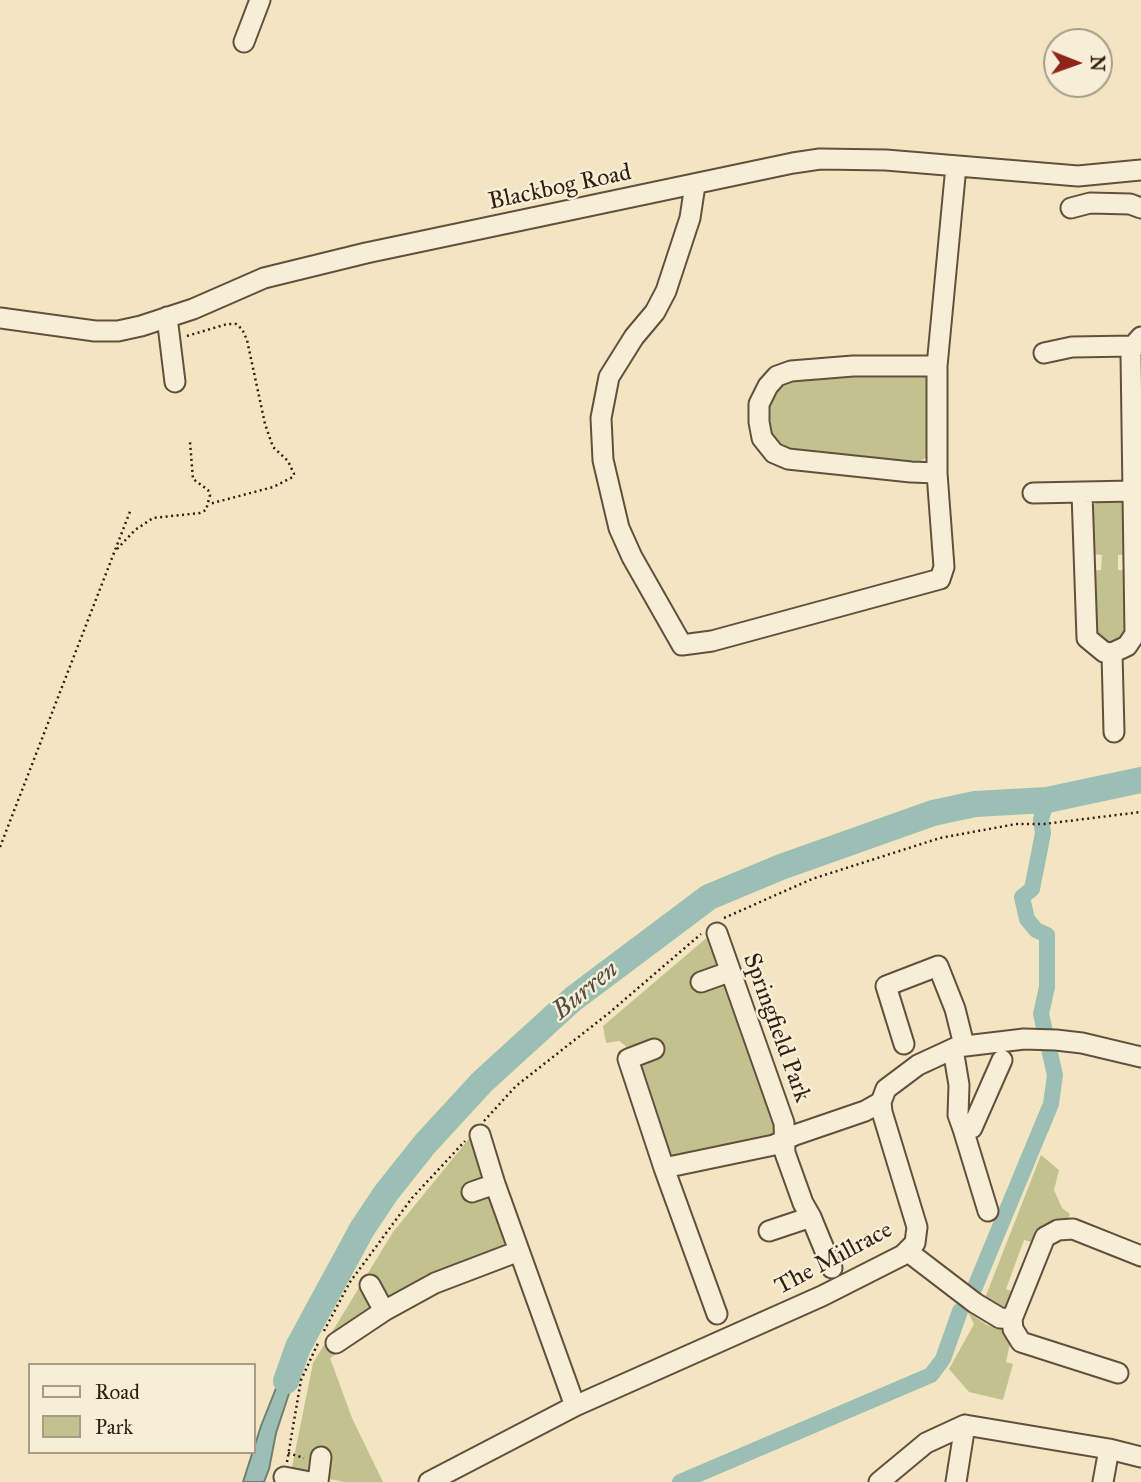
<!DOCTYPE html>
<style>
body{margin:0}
#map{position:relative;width:1141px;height:1482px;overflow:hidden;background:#f3e5c2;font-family:"IM FELL Great Primer",serif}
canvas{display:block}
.legend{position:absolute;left:28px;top:1363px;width:228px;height:91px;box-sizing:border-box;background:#f7eed7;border:2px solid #a89b88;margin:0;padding:9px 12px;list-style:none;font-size:21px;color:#311e11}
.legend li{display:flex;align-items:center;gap:14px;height:35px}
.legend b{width:35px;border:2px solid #a89b88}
.north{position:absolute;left:1043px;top:28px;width:70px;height:70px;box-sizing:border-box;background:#f7eed7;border:2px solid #a89b88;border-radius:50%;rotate:91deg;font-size:19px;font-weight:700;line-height:28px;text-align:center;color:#311e11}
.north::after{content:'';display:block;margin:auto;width:24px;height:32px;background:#8f2418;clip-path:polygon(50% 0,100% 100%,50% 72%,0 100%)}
</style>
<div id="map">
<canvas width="1141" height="1482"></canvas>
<ul class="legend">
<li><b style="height:9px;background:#f7eed7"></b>Road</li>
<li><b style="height:19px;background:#c2c28e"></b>Park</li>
</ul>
<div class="north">N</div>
</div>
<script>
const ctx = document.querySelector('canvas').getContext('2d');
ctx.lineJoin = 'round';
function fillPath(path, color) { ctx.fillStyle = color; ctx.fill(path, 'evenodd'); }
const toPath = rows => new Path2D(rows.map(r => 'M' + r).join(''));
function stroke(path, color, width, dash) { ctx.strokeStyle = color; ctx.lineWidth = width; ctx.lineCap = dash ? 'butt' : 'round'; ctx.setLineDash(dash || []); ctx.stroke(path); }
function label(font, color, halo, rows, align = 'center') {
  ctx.font = font + ' "IM FELL Great Primer",serif'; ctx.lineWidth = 5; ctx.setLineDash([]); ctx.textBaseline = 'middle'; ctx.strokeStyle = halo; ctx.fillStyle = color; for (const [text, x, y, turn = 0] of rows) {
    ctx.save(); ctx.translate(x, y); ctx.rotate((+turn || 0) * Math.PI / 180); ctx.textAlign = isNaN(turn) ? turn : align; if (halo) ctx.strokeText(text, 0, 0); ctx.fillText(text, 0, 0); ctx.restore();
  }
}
fillPath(toPath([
 [923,374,928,378,933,453,915,465,793,455,776,446,770,437,767,410,774,391,789,377],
 [1117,500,1124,504,1129,554,1118,555,1118,570,1129,570,1127,633,1117,641,1111,643,1105,642,1094,634,1091,571,1101,570,1102,555,1091,554,1092,507,1098,501],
 [710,935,717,960,716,968,722,984,728,988,777,1121,775,1135,674,1159,667,1155,631,1050,619,1041,606,1043,603,1026],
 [472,1135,507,1238,503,1248,333,1337,338,1353,330,1358,352,1418,383,1482,345,1482,291,1472,313,1363,393,1232],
 [1041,1155,1059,1170,1054,1190,1062,1208,1070,1214,1066,1224,1035,1243,1024,1240,1006,1289,1016,1293,1013,1299,1010,1298,1008,1305,1001,1308,985,1298],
 [968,1312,987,1325,1001,1329,1010,1343,1006,1362,1013,1364,1003,1400,969,1392,949,1369,974,1324]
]), '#c2c28e');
const water = toPath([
 [292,1348,303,1351,276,1433,269,1469,264,1482,243,1482,261,1426,292,1348]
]);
fillPath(water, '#9bbfb4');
stroke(water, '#717f73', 2);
stroke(toPath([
 [975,1287,1051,1104,1055,1075,1041,1014,1047,987,1047,935,1036,930,1027,919,1022,897,1032,889,1043,833,1041,819,1047,800],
 [680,1482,931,1375,943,1359,960,1311]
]), '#9bbfb4', 16);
stroke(toPath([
 [286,1381,298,1347,362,1229,386,1193,425,1144,482,1082,573,999,709,897,781,867,933,813,975,804,1047,800,1141,780]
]), '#9bbfb4', 26);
const minor = toPath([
 [244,42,260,0],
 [695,185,690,218,666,291,655,312,634,337,609,377,601,418,603,460,619,528,632,557,682,645,712,641,940,579,944,567,937,473,937,366,956,166],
 [1071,208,1090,203,1130,204,1141,208],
 [167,317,175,382],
 [0,318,95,331,118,331,141,326,193,309,264,278,366,253,793,163,820,159,886,160,1078,176,1141,170],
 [1044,353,1072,347,1133,346],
 [937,366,853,366,791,371,777,376,768,386,759,404,759,422,762,438,774,453,788,459,911,472,937,473],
 [1033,493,1133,491],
 [1082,493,1087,638,1104,652,1112,653],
 [1114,732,1112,653,1127,646,1135,634,1131,354,1133,346,1141,337],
 [717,933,784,1123,785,1153,803,1203,811,1217,832,1268],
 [701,982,729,972],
 [904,1044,886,986,938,966,955,1009,964,1045],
 [654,1049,628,1059,664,1168,717,1314],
 [953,1049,959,1085,958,1115,963,1129,972,1128,1002,1060],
 [963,1129,988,1211],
 [480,1135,495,1184,575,1406],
 [664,1168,774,1145,795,1135,865,1111,881,1102],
 [472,1192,495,1184],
 [769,1231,811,1217],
 [907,1251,975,1303,1000,1318,1012,1319],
 [370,1285,384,1311],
 [336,1343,384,1311,435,1283,519,1251],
 [1118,1373,1021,1342,1013,1329,1012,1319,1045,1237,1058,1230,1073,1229,1141,1256],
 [284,1477,310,1482],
 [318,1482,321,1457],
 [429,1482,575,1406,822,1296,903,1255,915,1243,917,1227,882,1112,881,1102,886,1089,918,1065,957,1047,1024,1039,1056,1040,1082,1043,1141,1057],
 [879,1482,926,1443,965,1425,1109,1449,1141,1457],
 [956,1482,965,1425],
 [1103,1482,1109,1449]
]);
stroke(minor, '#62503d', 23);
stroke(toPath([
 [187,336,227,324,236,324,242,329,247,340,265,424,273,447,288,461,294,474,293,477,273,487,209,504],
 [117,549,135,530,153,518,200,513,206,510,210,495,208,490,193,479,190,442],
 [0,847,131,509],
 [724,918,812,879,940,838,1016,824,1044,824,1141,812],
 [484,1121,516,1086,609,1013,701,934],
 [324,1331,350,1282,412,1198,465,1141],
 [288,1453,304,1458],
 [287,1462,301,1380,319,1341]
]), '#311e11', 2.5, [2, 3.5]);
stroke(minor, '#f7eed7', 19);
label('24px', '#311e11', '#f7eed7', [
 ["Blackbog Road",560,188,-12],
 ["Springfield Park",776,1028,70],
 ["The Millrace",834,1259,-28]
]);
label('italic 26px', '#514e42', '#f7eed7', [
 ["Burren",586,991,-39]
]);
</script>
